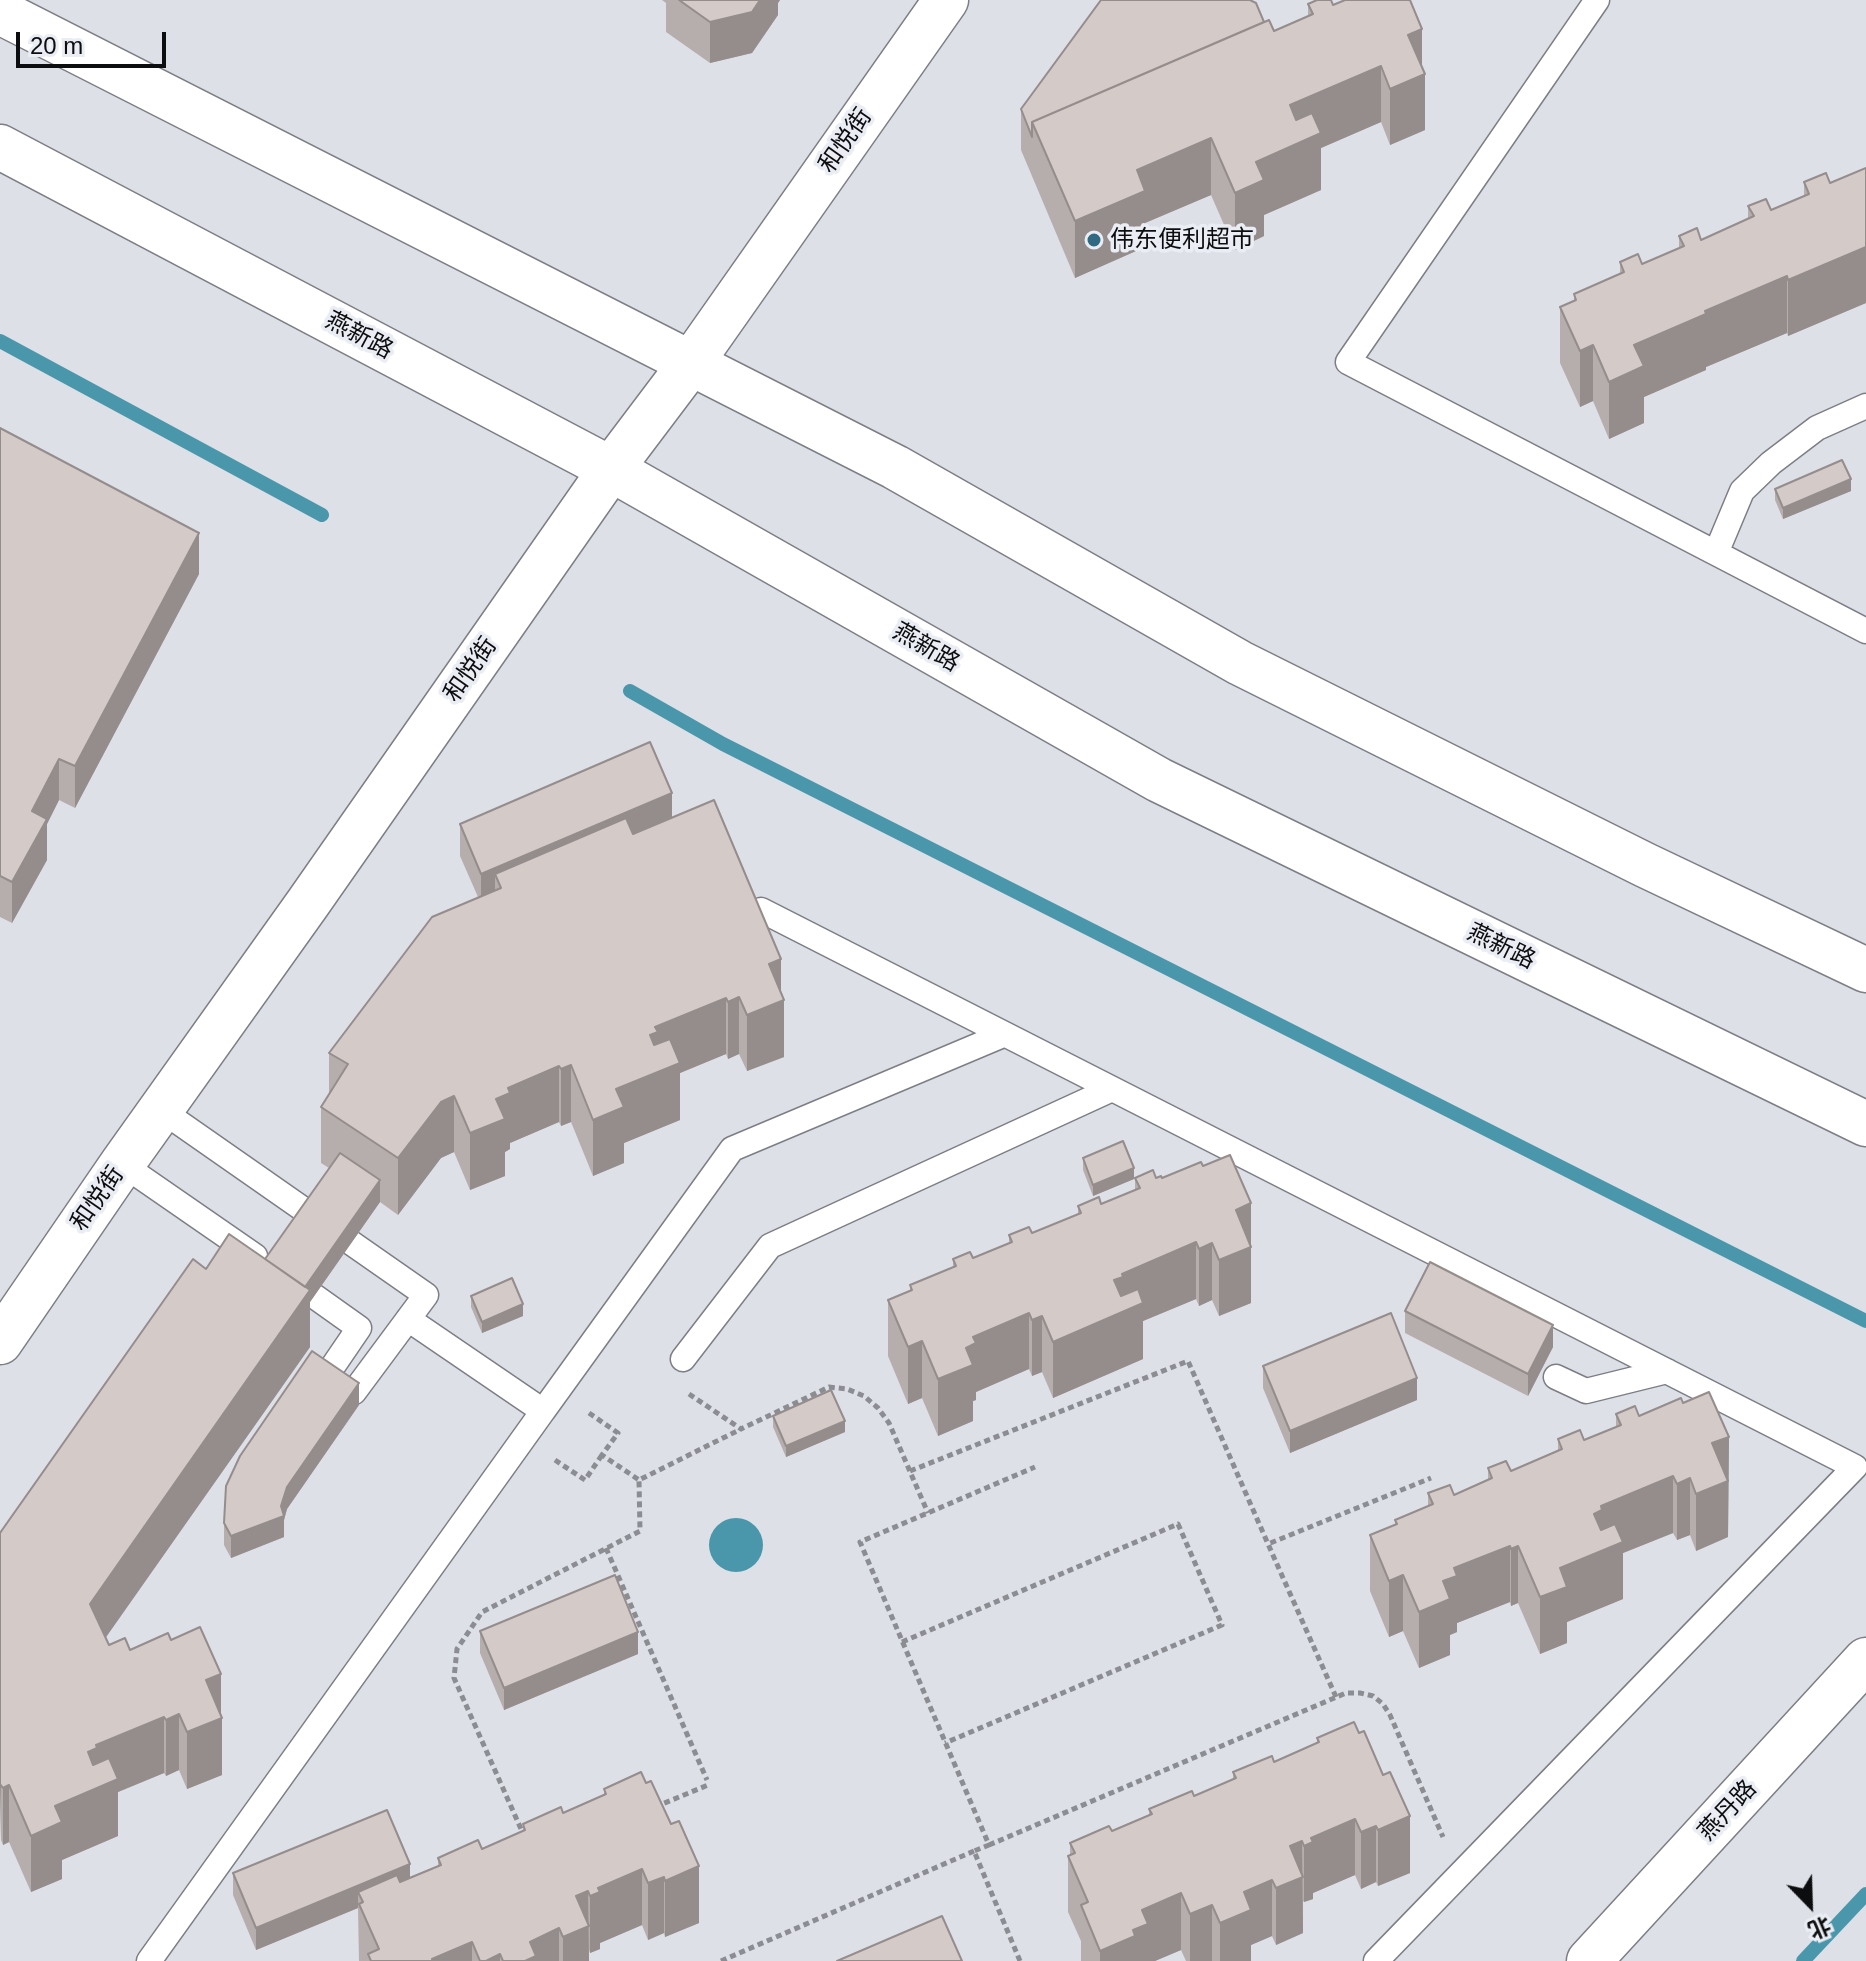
<!DOCTYPE html>
<meta charset="utf-8">
<style>
body{margin:0}
#map{position:relative;width:1866px;height:1961px;overflow:hidden;background:#dee0e8;font-family:Arial,"Noto Sans SC",sans-serif}
canvas{display:block}
.north{position:absolute;left:1770px;top:1865px;width:80px;height:80px;-webkit-text-stroke:6px #ebedf5;paint-order:stroke;rotate:157deg;font-size:22px;font-weight:700;line-height:32px;text-align:center;color:#0c0d0f}
.north::after{content:'';display:block;margin:auto;width:28px;height:36px;background:#0c0d0f;clip-path:polygon(50% 0,100% 100%,50% 72%,0 100%)}
.scale{position:absolute;left:16px;top:32px;width:150px;height:36px;box-sizing:border-box;border:4px solid #0c0d0f;border-top:0;padding-left:10px;font-size:24px;line-height:28px;white-space:nowrap;color:#0c0d0f;-webkit-text-stroke:6px #ebedf5;paint-order:stroke}
</style>
<div id="map">
<canvas width="1866" height="1961"></canvas>
<div class="north">北</div>
<div class="scale">20 m</div>
</div>
<script>
const ctx = document.querySelector('canvas').getContext('2d');
ctx.lineJoin = 'round';
function fillPath(path, color) { ctx.fillStyle = color; ctx.fill(path, 'evenodd'); }
const toPath = rows => new Path2D(rows.map(r => 'M' + r).join(''));
function stroke(path, color, width, dash) { ctx.strokeStyle = color; ctx.lineWidth = width; ctx.lineCap = dash ? 'butt' : 'round'; ctx.setLineDash(dash || []); ctx.stroke(path); }
function label(font, color, halo, rows, align = 'center') {
  ctx.font = font + ' Arial,"Noto Sans SC",sans-serif'; ctx.lineWidth = 7; ctx.setLineDash([]); ctx.textBaseline = 'middle'; ctx.strokeStyle = halo; ctx.fillStyle = color; for (const [text, x, y, turn = 0] of rows) {
    ctx.save(); ctx.translate(x, y); ctx.rotate((+turn || 0) * Math.PI / 180); ctx.textAlign = isNaN(turn) ? turn : align; if (halo) ctx.strokeText(text, 0, 0); ctx.fillText(text, 0, 0); ctx.restore();
  }
}
fillPath(toPath([
 '709 1545a27 27 0 1 1 54 0a27 27 0 1 1-54 0Z'
]), '#4a97ab');
stroke(toPath([
 [0,341,322,515],
 [630,691,723,744,1866,1321],
 [1803,1961,1866,1894]
]), '#4a97ab', 14);
const lane = toPath([
 [1597,0,1348,362,1866,631],
 [1716,553,1742,491,1771,463,1817,428,1866,406],
 [761,910,1855,1467,1376,1961],
 [161,1110,310,1214],
 [122,1164,255,1256],
 [350,1242,426,1295,354,1392],
 [314,1296,359,1328,329,1372],
 [683,1359,770,1246,1112,1089],
 [1556,1377,1586,1391,1667,1371],
 [543,1411,732,1149,1003,1035],
 [149,1961,543,1411,408,1319]
]);
const street = toPath([
 [0,1342,122,1164,308,903,611,469,691,363,946,0]
]);
const secondary = toPath([
 [0,12,895,467,1240,663,1645,865,1866,970],
 [0,147,611,469,1159,780,1866,1124],
 [1589,1961,1866,1660]
]);
stroke(lane, '#7d7e85', 27);
stroke(street, '#7d7e85', 47);
stroke(secondary, '#7d7e85', 47);
stroke(toPath([
 [689,1394,741,1429,829,1387,847,1389,864,1396,878,1408,889,1423,928,1513],
 [589,1413,618,1433,602,1455,639,1480],
 [555,1460,585,1480,602,1455],
 [910,1471,1188,1361,1268,1544],
 [606,1548,707,1780],
 [902,1642,1178,1524,1222,1625,945,1743],
 [1336,1697,1268,1544,1431,1478],
 [655,1807,708,1785],
 [525,1838,454,1678,457,1649,482,1612,640,1531,639,1480,741,1429],
 [989,1845,1346,1693,1360,1693,1373,1696,1383,1704,1390,1715,1443,1837],
 [721,1961,974,1851],
 [1020,1961,974,1851,989,1845,860,1542,1035,1467]
]), '#8b8d93', 5, [6, 4]);
stroke(lane, '#fff', 24);
stroke(street, '#fff', 44);
stroke(secondary, '#fff', 44);
fillPath(toPath([
 [662,0,780,0,778,3,778,15,752,53,710,63,666,32,666,3],
 [1253,1,1264,22,1274,31,1308,16,1308,4,1333,5,1422,69,1425,130,1390,145,1381,122,1321,148,1321,190,1264,215,1264,236,1235,250,1211,195,1145,223,1145,247,1075,278,1021,150,1021,109],
 [1866,168,1866,303,1788,336,1787,333,1706,367,1706,370,1644,397,1644,423,1609,439,1593,401,1580,407,1560,363,1560,307,1574,301,1574,294,1620,274,1620,262,1642,264,1679,248,1679,236,1701,240,1748,219,1748,206,1771,210,1804,196,1804,182,1830,183],
 [0,428,199,574,75,808,59,800,47,824,47,860,12,923,0,917],
 [1775,489,1851,491,1783,519,1775,500],
 [672,818,781,993,784,1057,747,1071,739,1054,728,1059,726,1054,680,1073,680,1120,624,1143,624,1163,593,1176,571,1122,561,1126,559,1122,510,1143,510,1149,505,1152,505,1176,470,1190,454,1152,441,1158,398,1215,380,1202,310,1302,310,1347,105,1638,109,1645,130,1650,171,1640,221,1714,222,1775,187,1789,179,1770,166,1776,164,1773,118,1792,118,1836,62,1860,62,1879,31,1892,9,1842,3,1845,1,1840,0,1533,206,1269,265,1259,329,1168,321,1163,321,1107,329,1094,329,1053,478,897,460,856,460,824],
 [1083,1158,1134,1179,1093,1196,1083,1170],
 [1203,1166,1251,1203,1251,1303,1219,1316,1212,1300,1199,1306,1196,1299,1143,1321,1143,1359,1053,1398,1042,1372,1032,1376,1029,1369,976,1392,976,1400,973,1401,973,1421,938,1436,922,1398,908,1404,888,1356,888,1300,910,1291,910,1285,953,1267,953,1259,973,1258,1009,1243,1009,1235,1032,1233,1078,1214,1078,1206,1101,1204,1135,1190,1135,1178,1162,1178],
 [471,1296,523,1316,482,1333,471,1307],
 [1405,1311,1553,1347,1528,1396,1405,1333],
 [1263,1366,1417,1400,1290,1453,1263,1388],
 [1683,1403,1729,1437,1728,1537,1696,1551,1690,1535,1677,1540,1673,1533,1623,1553,1623,1599,1567,1622,1567,1643,1540,1654,1518,1603,1511,1606,1510,1602,1457,1623,1457,1632,1450,1635,1450,1655,1419,1668,1403,1631,1389,1637,1370,1591,1370,1535,1395,1525,1395,1520,1428,1506,1428,1493,1454,1495,1488,1480,1488,1468,1511,1471,1558,1450,1558,1439,1584,1440,1616,1427,1616,1414,1639,1416],
 [359,1405,287,1509,284,1520,284,1537,231,1558,224,1545,224,1523],
 [773,1416,845,1432,786,1457,773,1427],
 [480,1631,638,1654,504,1710,480,1653],
 [1317,1738,1410,1873,1378,1886,1376,1882,1361,1889,1355,1875,1313,1893,1313,1899,1304,1902,1303,1901,1303,1933,1276,1945,1272,1936,1251,1945,1251,1961,1186,1961,1181,1950,1155,1961,1081,1961,1081,1941,1068,1912,1068,1856,1070,1855,1070,1843,1112,1831,1149,1815,1149,1809,1194,1796,1233,1779,1233,1772,1274,1762,1317,1743],
 [604,1789,699,1923,665,1937,664,1933,648,1940,642,1925,600,1943,600,1949,590,1953,589,1950,589,1961,359,1961,358,1908,256,1950,233,1895,233,1873,410,1877,438,1866,438,1858,482,1849,523,1832,523,1824,563,1813,604,1795]
]), '#b6aeac');
fillPath(toPath([
 [760,0,780,0,778,3,778,15,752,53,710,63,710,22],
 [1422,29,1422,75,1425,74,1425,130,1390,145,1390,89,1408,35],
 [1381,66,1381,122,1321,148,1321,190,1264,215,1264,236,1235,250,1235,193,1256,162,1290,105],
 [1211,138,1211,195,1145,223,1145,247,1075,278,1075,221,1137,170],
 [1866,247,1866,303,1788,336,1788,280],
 [1787,276,1787,333,1706,367,1706,370,1644,397,1644,423,1609,439,1609,382,1634,345,1705,311],
 [1593,345,1593,401,1580,407,1580,351],
 [1851,479,1851,491,1783,519,1783,508],
 [199,533,199,574,75,808,75,766],
 [59,759,59,800,47,824,47,860,12,923,12,882,32,811],
 [672,793,672,825,501,888,495,874,495,900,481,906,481,874],
 [781,959,781,1001,784,1000,784,1057,747,1071,747,1015,769,964],
 [739,997,739,1054,728,1059,728,1002],
 [726,998,726,1054,680,1073,680,1120,624,1143,624,1163,593,1176,593,1120,616,1089,655,1027],
 [571,1065,571,1122,561,1126,561,1069],
 [559,1066,559,1122,510,1143,510,1149,505,1152,505,1176,470,1190,470,1133,496,1099,508,1088],
 [454,1096,454,1152,441,1158,398,1215,398,1158,441,1102],
 [1134,1168,1134,1179,1093,1196,1093,1185],
 [380,1180,380,1202,310,1302,310,1347,90,1660,90,1604,289,1310],
 [1251,1203,1251,1303,1219,1316,1219,1260,1236,1210],
 [1196,1242,1196,1299,1143,1321,1143,1359,1053,1398,1053,1342,1122,1274],
 [1212,1243,1212,1300,1199,1306,1199,1249],
 [523,1304,523,1316,482,1333,482,1322],
 [1029,1313,1029,1369,976,1392,976,1400,973,1401,973,1421,938,1436,938,1379,966,1348,973,1337],
 [1042,1316,1042,1372,1032,1376,1032,1320],
 [1553,1325,1553,1347,1528,1396,1528,1374],
 [922,1341,922,1398,908,1404,908,1347],
 [1417,1378,1417,1400,1290,1453,1290,1431],
 [359,1383,359,1405,287,1509,284,1520,284,1537,231,1558,231,1536,281,1506,287,1487],
 [845,1421,845,1432,786,1457,786,1446],
 [1729,1437,1728,1537,1696,1551,1696,1494,1712,1443],
 [1673,1476,1673,1533,1623,1553,1623,1599,1567,1622,1567,1643,1540,1654,1540,1597,1594,1514,1601,1506],
 [1690,1478,1690,1535,1677,1540,1677,1484],
 [1510,1546,1510,1602,1457,1623,1457,1632,1450,1635,1450,1655,1419,1668,1419,1612,1454,1568],
 [1518,1546,1518,1603,1511,1606,1511,1549],
 [1403,1575,1403,1631,1389,1637,1389,1581],
 [638,1632,638,1654,504,1710,504,1688],
 [221,1674,221,1719,222,1718,222,1775,187,1789,187,1732,206,1680],
 [179,1714,179,1770,166,1776,166,1720],
 [164,1717,164,1773,118,1792,118,1836,62,1860,62,1879,31,1892,31,1836,55,1806,88,1752,96,1745],
 [0,1784,1,1784,0,1840],
 [9,1785,9,1842,3,1845,3,1788],
 [1410,1816,1410,1873,1378,1886,1378,1830],
 [1355,1819,1355,1875,1313,1893,1313,1899,1304,1902,1304,1846,1311,1838],
 [1376,1826,1376,1882,1361,1889,1361,1832],
 [1302,1841,1303,1933,1276,1945,1276,1888,1290,1846],
 [410,1864,410,1886,363,1902,358,1892,358,1908,256,1950,256,1928],
 [699,1866,699,1923,665,1937,665,1881],
 [642,1869,642,1925,600,1943,600,1949,590,1953,590,1896,598,1888],
 [664,1877,664,1933,648,1940,648,1883],
 [1272,1880,1272,1936,1251,1945,1251,1961,1220,1961,1220,1923,1244,1892],
 [588,1891,589,1961,563,1961,563,1937,576,1896],
 [1181,1893,1181,1950,1155,1961,1100,1961,1100,1951,1142,1910],
 [1212,1905,1212,1961,1190,1961,1190,1914],
 [559,1928,559,1961,525,1961,530,1942],
 [472,1942,472,1961,432,1961,432,1959],
 [500,1954,500,1961,486,1961]
]), '#948d8c');
const building = toPath([
 [679,0,760,0,752,12,710,22,679,0],
 [1101,0,1250,0,1256,3,1264,22,1032,122,1032,137,1021,109,1101,0],
 [1317,0,1331,0,1333,5,1345,0,1410,0,1422,29,1408,35,1425,74,1390,89,1381,66,1290,105,1296,120,1312,113,1321,133,1256,162,1264,180,1235,193,1211,138,1137,170,1145,191,1075,221,1032,122,1269,20,1274,31,1313,14,1308,4,1317,0],
 [1866,168,1866,247,1788,280,1787,276,1705,311,1706,314,1634,345,1644,366,1609,382,1593,345,1580,351,1560,307,1576,300,1574,294,1624,272,1620,262,1638,254,1642,264,1684,246,1679,236,1697,228,1701,240,1754,216,1748,206,1766,199,1771,210,1809,194,1804,182,1826,173,1830,183,1866,168],
 [0,428,199,533,75,766,59,759,32,811,47,819,12,882,0,876,0,428],
 [1842,460,1851,479,1783,508,1775,489,1842,460],
 [650,742,672,793,481,874,460,824,650,742],
 [714,800,781,959,769,964,784,1000,747,1015,739,997,728,1002,726,998,655,1027,658,1032,650,1035,654,1045,670,1039,680,1063,616,1089,624,1107,593,1120,571,1065,561,1069,559,1066,508,1088,510,1093,496,1099,505,1119,470,1133,454,1096,441,1102,398,1158,321,1107,348,1064,329,1053,432,917,501,888,495,874,626,818,633,834,714,800],
 [1123,1141,1134,1168,1093,1185,1083,1158,1123,1141],
 [340,1153,380,1180,305,1287,265,1259,340,1153],
 [1230,1155,1251,1203,1236,1210,1251,1247,1219,1260,1212,1243,1199,1249,1196,1242,1122,1274,1123,1277,1114,1280,1121,1296,1138,1289,1143,1303,1053,1342,1042,1316,1032,1320,1029,1313,973,1337,976,1343,966,1348,973,1365,938,1379,922,1341,908,1347,888,1300,912,1290,910,1285,956,1266,953,1259,970,1252,973,1258,1012,1242,1009,1235,1029,1227,1032,1233,1081,1213,1078,1206,1099,1197,1101,1204,1140,1188,1135,1178,1153,1170,1156,1178,1161,1176,1162,1178,1201,1162,1203,1166,1230,1155],
 [229,1234,310,1290,90,1604,109,1645,125,1638,130,1650,168,1633,171,1640,200,1627,221,1674,206,1680,222,1718,187,1732,179,1714,166,1720,164,1717,96,1745,97,1748,88,1752,93,1765,109,1758,118,1779,55,1806,62,1822,31,1836,9,1785,3,1788,0,1784,0,1533,193,1259,206,1269,229,1234],
 [1430,1262,1553,1325,1528,1374,1405,1311,1430,1262],
 [512,1278,523,1304,482,1322,471,1296,512,1278],
 [1391,1313,1417,1378,1290,1431,1263,1366,1391,1313],
 [312,1351,359,1383,287,1487,281,1506,284,1516,231,1536,224,1523,226,1486,240,1456,312,1351],
 [831,1390,845,1421,786,1446,773,1416,831,1390],
 [1709,1392,1729,1437,1712,1443,1728,1481,1696,1494,1690,1478,1677,1484,1673,1476,1601,1506,1602,1510,1594,1514,1601,1530,1615,1524,1623,1542,1560,1568,1567,1587,1540,1597,1518,1546,1511,1549,1510,1546,1454,1568,1457,1576,1443,1581,1450,1599,1419,1612,1403,1575,1389,1581,1370,1535,1397,1524,1395,1520,1433,1504,1428,1493,1450,1485,1454,1495,1492,1478,1488,1468,1506,1461,1511,1471,1562,1449,1558,1439,1580,1430,1584,1440,1621,1425,1616,1414,1635,1406,1639,1416,1681,1398,1683,1403,1709,1392],
 [615,1575,638,1632,504,1688,480,1631,615,1575],
 [1354,1722,1359,1733,1364,1731,1383,1775,1390,1772,1410,1816,1378,1830,1376,1826,1361,1832,1355,1819,1311,1838,1313,1842,1304,1846,1302,1841,1290,1846,1303,1877,1276,1888,1272,1880,1244,1892,1251,1910,1220,1923,1212,1905,1190,1914,1181,1893,1142,1910,1148,1924,1133,1930,1135,1936,1100,1951,1081,1905,1088,1902,1068,1856,1075,1853,1070,1843,1109,1826,1112,1831,1152,1814,1149,1809,1192,1791,1194,1796,1236,1778,1233,1772,1272,1756,1274,1762,1319,1742,1317,1738,1354,1722],
 [641,1772,646,1783,651,1781,671,1824,679,1821,699,1866,665,1881,664,1877,648,1883,642,1869,598,1888,600,1892,590,1896,588,1891,576,1896,589,1926,563,1937,559,1928,530,1942,536,1956,525,1961,503,1961,500,1954,486,1961,480,1961,472,1942,432,1959,433,1961,371,1961,368,1954,379,1949,359,1904,363,1902,358,1892,397,1875,400,1882,441,1865,438,1858,478,1840,482,1849,525,1830,523,1824,561,1807,563,1813,606,1794,604,1789,641,1772],
 [387,1810,410,1864,256,1928,233,1873,387,1810],
 [942,1916,962,1961,837,1961,942,1916]
]);
fillPath(building, '#d4cac8');
stroke(building, '#948d8c', 2);
for (const [x, y, r, color] of [
 [1094,240,8,"#2f6a82"]
]) { const dot = new Path2D(); dot.arc(x, y, r, 0, 2 * Math.PI); ctx.fillStyle = color; ctx.fill(dot); stroke(dot, '#ebedf5', 3); }
label('24px', '#0c0d0f', '#ebedf5', [
 ["和悦街",846,141,-55],
 ["燕新路",359,336,28],
 ["燕新路",926,648,30],
 ["和悦街",471,670,-55],
 ["燕新路",1501,947,26],
 ["和悦街",98,1199,-55],
 ["燕丹路",1728,1811,-47]
]);
label('24px', '#0c0d0f', '#ebedf5', [
 ["伟东便利超市",1110,240]
], 'left');
</script>
